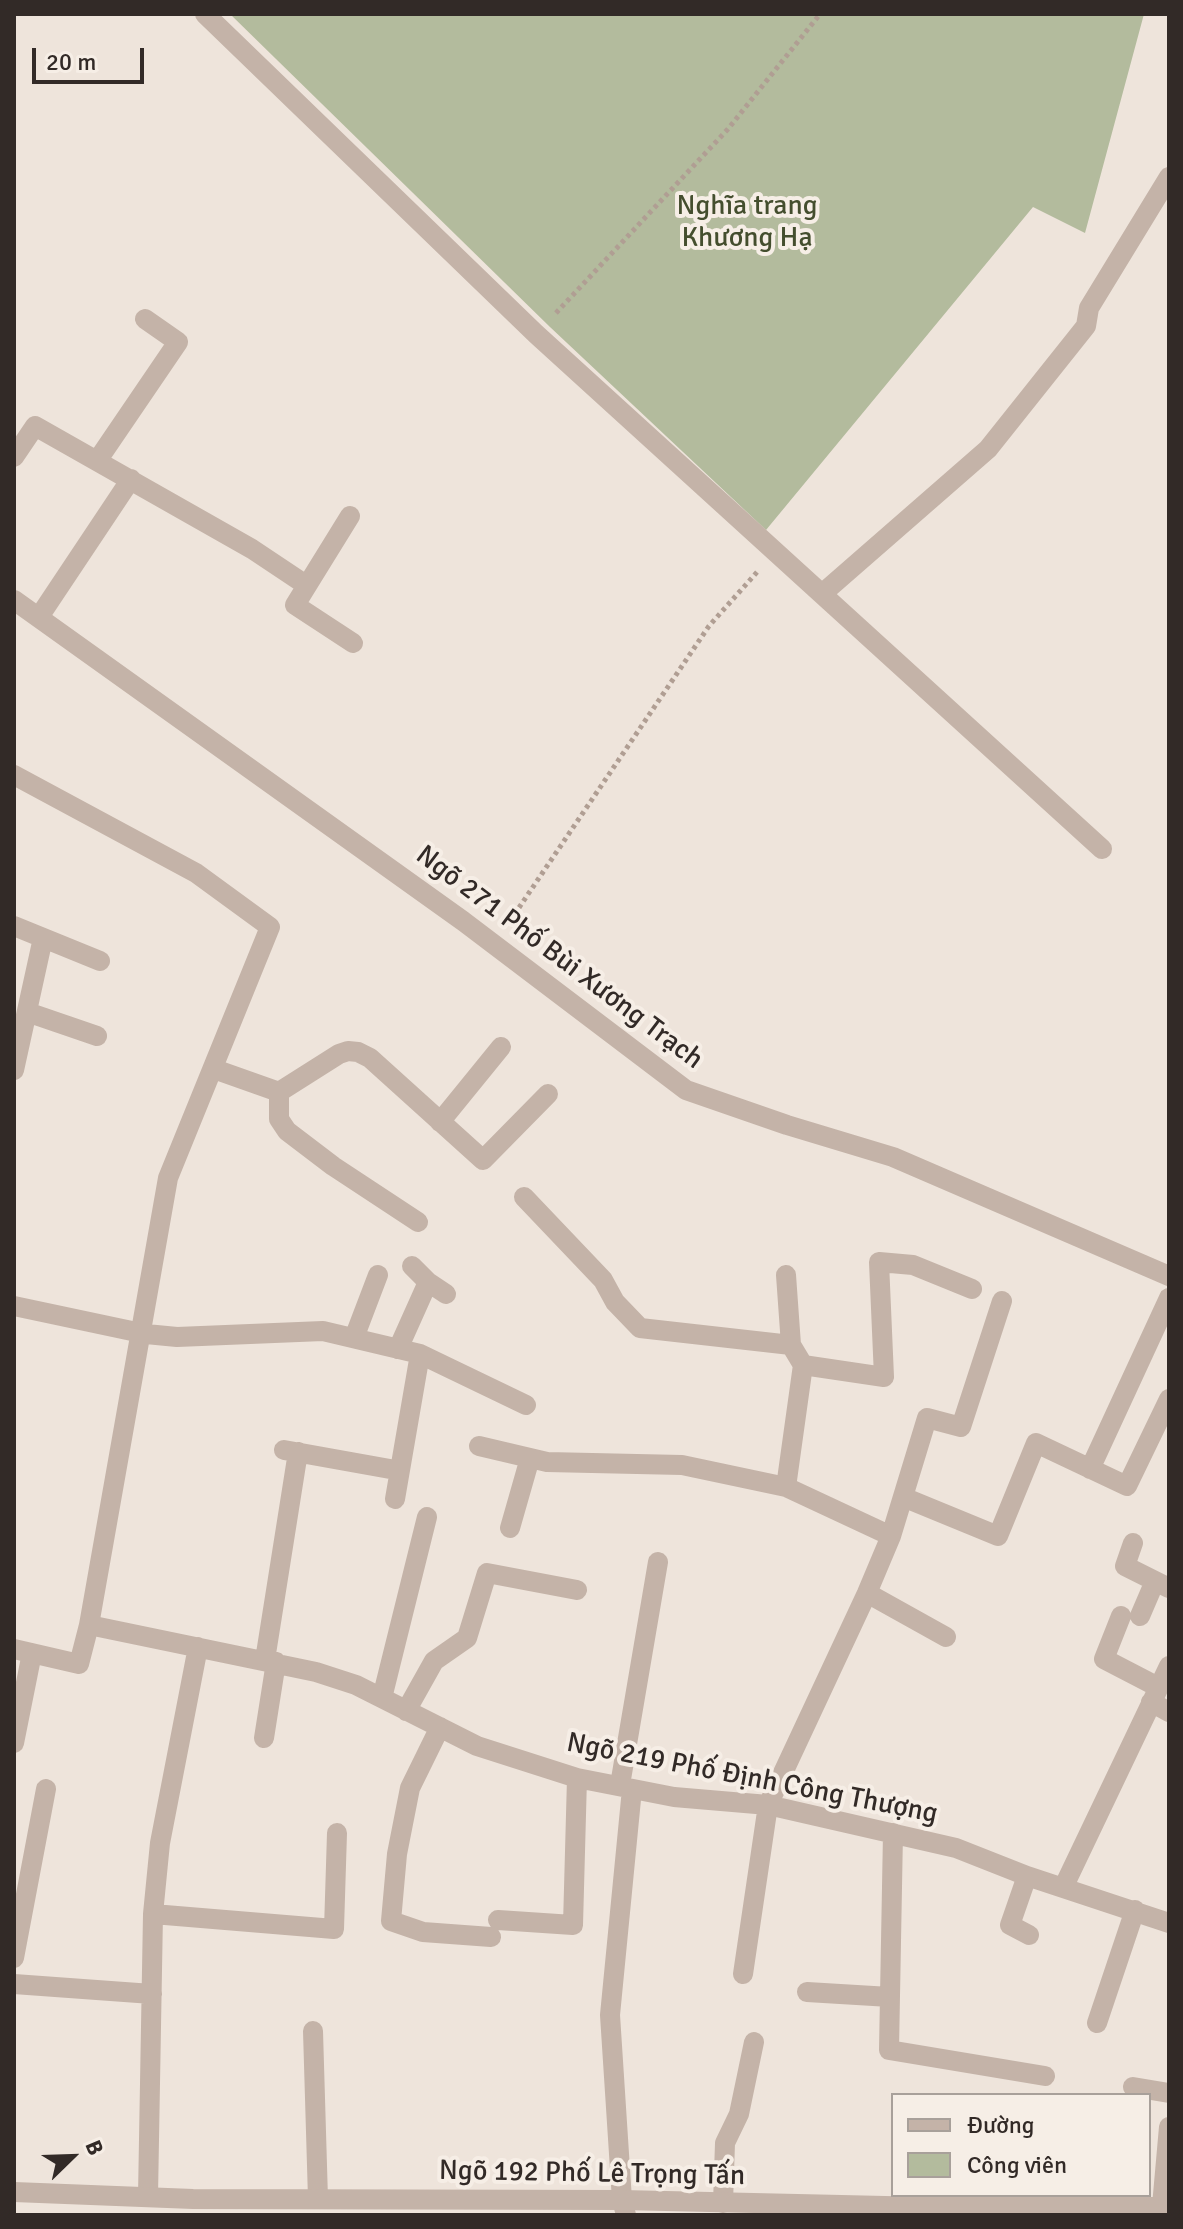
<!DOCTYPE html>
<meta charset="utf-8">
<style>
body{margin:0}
#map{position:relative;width:1183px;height:2229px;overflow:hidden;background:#eee4db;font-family:Signika,sans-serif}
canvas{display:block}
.frame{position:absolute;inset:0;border:16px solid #322a27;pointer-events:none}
.legend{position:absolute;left:891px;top:2093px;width:260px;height:104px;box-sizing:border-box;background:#f6eee6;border:2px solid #a8a09a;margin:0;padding:10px 14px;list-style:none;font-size:24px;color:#322a27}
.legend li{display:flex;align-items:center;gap:16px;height:40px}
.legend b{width:40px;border:2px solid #a8a09a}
.north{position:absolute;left:32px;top:2117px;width:80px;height:80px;-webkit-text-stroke:6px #f6eee6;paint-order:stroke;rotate:67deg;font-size:22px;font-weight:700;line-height:32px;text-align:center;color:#322a27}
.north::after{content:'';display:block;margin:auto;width:28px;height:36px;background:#322a27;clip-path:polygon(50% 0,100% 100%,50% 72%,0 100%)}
.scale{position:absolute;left:32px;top:48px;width:112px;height:36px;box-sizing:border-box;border:4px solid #322a27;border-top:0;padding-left:10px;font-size:24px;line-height:28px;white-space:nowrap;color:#322a27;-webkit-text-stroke:6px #f6eee6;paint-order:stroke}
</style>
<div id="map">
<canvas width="1183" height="2229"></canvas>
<div class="frame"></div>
<ul class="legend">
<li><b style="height:10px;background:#c4b3a8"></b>Đường</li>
<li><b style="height:22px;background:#b3bb9d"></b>Công viên</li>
</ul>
<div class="north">B</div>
<div class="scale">20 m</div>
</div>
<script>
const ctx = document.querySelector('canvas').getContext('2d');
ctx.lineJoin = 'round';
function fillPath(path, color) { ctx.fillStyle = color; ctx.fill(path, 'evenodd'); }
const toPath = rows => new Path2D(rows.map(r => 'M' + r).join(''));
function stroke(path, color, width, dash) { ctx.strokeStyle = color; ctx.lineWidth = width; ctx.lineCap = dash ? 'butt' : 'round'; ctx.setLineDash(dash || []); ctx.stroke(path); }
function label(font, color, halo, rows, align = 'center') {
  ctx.font = font + ' Signika,sans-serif'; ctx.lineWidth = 8; ctx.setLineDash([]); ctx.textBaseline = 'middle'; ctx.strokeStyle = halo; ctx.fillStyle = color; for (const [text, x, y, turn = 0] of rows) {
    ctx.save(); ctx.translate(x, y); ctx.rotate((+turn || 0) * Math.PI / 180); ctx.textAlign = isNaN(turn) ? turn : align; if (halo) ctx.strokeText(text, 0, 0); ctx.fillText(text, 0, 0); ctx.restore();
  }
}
fillPath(toPath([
 [230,14,1144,14,1085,233,1033,207,766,530,550,327]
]), '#b3bb9d');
stroke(toPath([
 [556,313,728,129,820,14],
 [510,921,709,626,758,571]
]), '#b09e93', 5, [4, 4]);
stroke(toPath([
 [205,14,536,334,1102,849],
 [14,457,35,426,252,549,306,585],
 [97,461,178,342,145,319],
 [350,516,295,605,353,643],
 [823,593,988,449,1086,326,1089,308,1169,177],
 [14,600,463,921,686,1090,787,1125,893,1157,1169,1276],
 [39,617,131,479],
 [14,775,196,873,270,927,168,1178,89,1625,316,1672,356,1685,477,1746,577,1778,674,1797,768,1805,956,1848,1027,1876,1169,1923],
 [14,926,100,961],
 [27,1012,97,1036],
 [214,1069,279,1092],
 [14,1070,43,938],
 [279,1092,339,1054,348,1051,358,1052,370,1058,483,1160,548,1094],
 [279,1092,279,1119,287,1131,333,1166,418,1222],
 [440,1122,501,1047],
 [524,1197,603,1280,615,1302,640,1328,791,1345],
 [412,1266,428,1282,446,1294],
 [786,1275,791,1345,803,1365,786,1487],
 [14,1306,146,1334,177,1337,323,1331,420,1354,526,1405],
 [354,1338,378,1275],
 [398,1349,428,1282],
 [803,1365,884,1377,879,1262,913,1265,972,1289],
 [479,1446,547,1462,682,1465,786,1487,891,1536],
 [284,1450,390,1469],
 [1090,1469,1169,1298],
 [903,1497,998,1536,1036,1443,1127,1486,1169,1399],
 [395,1499,420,1354],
 [510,1528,530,1458],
 [1133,1543,1125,1566,1169,1588],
 [867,1593,946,1637],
 [1121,1616,1104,1659,1158,1687],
 [1140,1616,1155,1581],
 [14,1649,79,1664,89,1625],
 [265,1660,298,1452],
 [382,1698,427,1517],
 [1151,1702,1169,1712],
 [406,1711,434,1661,467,1638,487,1573,577,1590],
 [440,1727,410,1788,397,1854,391,1921,423,1932,491,1937],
 [264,1738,276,1662],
 [14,1743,32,1653],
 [620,1785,658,1562],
 [893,1833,889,2050,1045,2076],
 [1027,1876,1010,1925,1029,1935],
 [1064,1886,1169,1666],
 [153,1914,334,1929,337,1833],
 [498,1920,573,1925,577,1778],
 [14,1958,46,1789],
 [743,1974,768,1805,867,1593,891,1536,927,1418,961,1427,1002,1301],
 [14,1984,152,1994],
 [807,1992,890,1997],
 [1097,2023,1135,1910],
 [313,2031,318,2199],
 [1133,2087,1169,2093],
 [148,2196,153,1914,160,1843,198,1647],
 [723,2203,725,2143,739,2114,754,2042],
 [1162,2206,1169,2127],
 [626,2215,622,2200,610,2015,632,1789]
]), '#c4b3a8', 20);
stroke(toPath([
 [14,2192,193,2199,622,2200,929,2207,1169,2207]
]), '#c4b3a8', 20);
label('28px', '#444e2e', '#f6eee6', [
 ["Nghĩa trang",747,207],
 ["Khương Hạ",747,239]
]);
label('28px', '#322a27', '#f6eee6', [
 ["Ngõ 271 Phố Bùi Xương Trạch",559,958,37],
 ["Ngõ 219 Phố Định Công Thượng",752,1779,11],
 ["Ngõ 192 Phố Lê Trọng Tấn",592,2174,1]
]);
</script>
